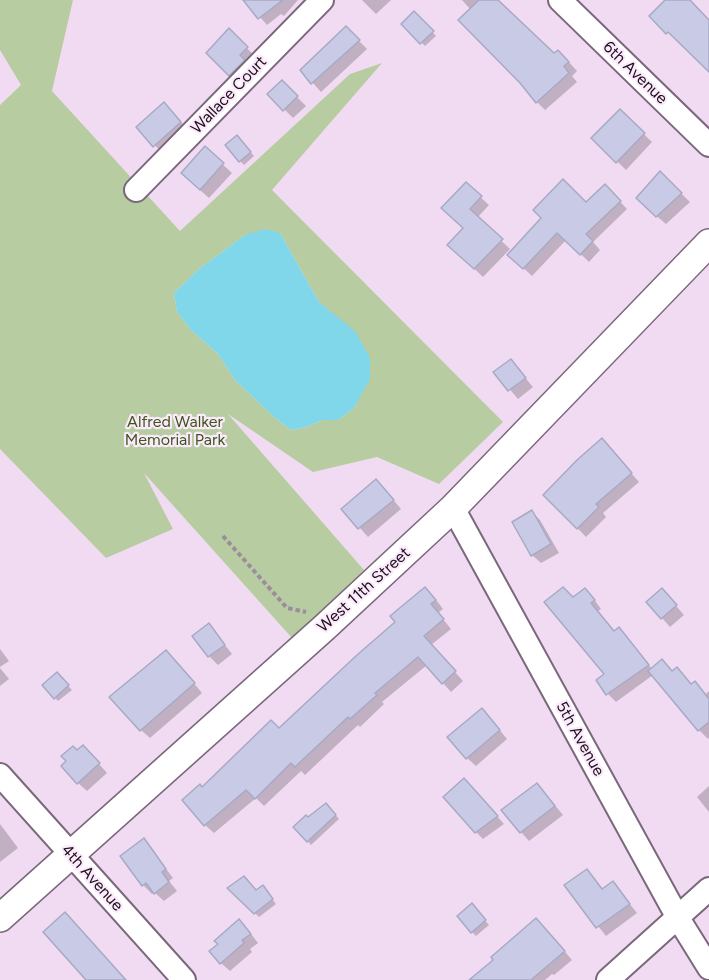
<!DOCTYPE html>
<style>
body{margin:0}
canvas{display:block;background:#f1dbf2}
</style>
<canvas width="709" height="980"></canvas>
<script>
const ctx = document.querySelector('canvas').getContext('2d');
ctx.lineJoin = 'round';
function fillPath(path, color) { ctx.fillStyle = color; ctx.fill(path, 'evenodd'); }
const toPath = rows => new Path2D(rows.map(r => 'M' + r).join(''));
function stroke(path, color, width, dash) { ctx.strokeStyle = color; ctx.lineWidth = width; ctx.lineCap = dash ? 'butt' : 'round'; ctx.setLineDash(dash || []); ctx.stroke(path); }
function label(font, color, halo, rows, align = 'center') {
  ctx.font = font + ' Figtree,sans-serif'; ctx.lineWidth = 4.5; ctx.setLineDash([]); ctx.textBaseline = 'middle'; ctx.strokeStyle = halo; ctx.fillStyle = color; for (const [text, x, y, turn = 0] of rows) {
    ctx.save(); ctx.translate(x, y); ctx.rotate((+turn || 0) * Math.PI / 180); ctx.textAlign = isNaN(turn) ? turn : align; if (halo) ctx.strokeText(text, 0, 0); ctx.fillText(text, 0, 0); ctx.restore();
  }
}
fillPath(toPath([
 [0,0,73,0,52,91,180,231,350,74,382,63,272,190,503,422,439,484,377,457,313,472,228,414,364,570,292,638,144,473,173,529,106,558,0,449,0,105,21,85,0,50],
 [280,233,319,302,332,314,369,379,354,408,338,420,323,420,306,427,291,430,275,418,235,380,219,355,192,331,177,312,174,293,199,269,245,235]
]), '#b7cda1');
fillPath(toPath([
 [265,229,280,233,319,302,355,331,370,358,370,379,354,408,338,420,323,420,306,427,291,430,275,418,235,380,219,355,192,331,177,312,174,293,199,269,245,235]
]), '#80d7e9');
fillPath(toPath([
 [249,0,298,0,284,16,281,14,267,25,247,2],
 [362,0,391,0,376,14],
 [462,0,496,0,554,56,567,60,577,71,572,76,577,82,545,110,537,102,471,10],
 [414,13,436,36,425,46,403,24],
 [346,28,367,49,321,92,302,71],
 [229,31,256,57,238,83,208,53],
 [282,82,306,106,293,118,269,94],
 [620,111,652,142,626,170,593,138],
 [173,113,189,131,163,154,138,127],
 [241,141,254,156,244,165,240,161],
 [205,148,232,173,209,198,191,182],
 [660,173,690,202,666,224,646,207],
 [466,184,489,205,477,218,510,249,483,277,458,253,464,228],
 [605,186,627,209,593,242,600,250,589,262,566,240,532,276,517,262,586,204],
 [511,361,533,387,518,399,495,372],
 [610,449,639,482,603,513,606,517,586,537,545,495],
 [385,490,401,509,368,537,343,509],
 [532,512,540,520,559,553,541,563,532,555],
 [434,597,443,609,438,613,451,629,431,645,463,681,451,692,427,665,382,702,384,704,360,727,358,725,305,775,301,771,264,806,256,798,214,833,205,825,203,789,279,730],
 [593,598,601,609,598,611,615,632,626,637,652,669,672,672,692,685,695,683,706,694,709,691,709,738,708,739,699,730,653,675,616,702,608,694,598,680,606,675,573,599],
 [670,599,684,615,670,627,662,618],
 [209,625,232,654,218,665,209,656],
 [0,649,9,661,0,667],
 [175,660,202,693,150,738,141,730],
 [0,668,9,679,0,686],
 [57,674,72,690,58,701,44,685],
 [490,718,507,739,476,766,467,758],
 [77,752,91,755,107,773,87,791,78,783],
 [537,784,563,815,529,841,521,832],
 [709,786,709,812,697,797],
 [471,787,504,824,483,839,476,832],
 [326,805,339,819,311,845,295,827],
 [0,824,18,848,0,862],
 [144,840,173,878,169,881,177,891,164,901,154,892,152,894,143,885],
 [586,871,603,890,613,883,637,913,606,936,566,886],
 [230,888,257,892,266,891,276,904,259,917],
 [475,909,489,925,476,936,472,932],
 [545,928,572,960,554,975,552,974,545,980,471,980],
 [248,930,258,943,250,949,252,952,230,971,221,963]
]), '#0003');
const building = toPath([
 [243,0,283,0,258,19,243,0],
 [479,0,498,0,554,53,558,50,569,62,564,66,569,73,536,103,520,83,458,20,479,0],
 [665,0,690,0,709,20,709,72,668,32,666,34,649,16,665,0],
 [414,11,434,31,420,44,401,24,414,11],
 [346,26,360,40,311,84,300,70,346,26],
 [229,28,248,47,240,55,245,60,229,76,206,53,229,28],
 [282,80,298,96,283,111,267,94,282,80],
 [164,102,181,122,153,147,136,127,164,102],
 [620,109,645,133,616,163,591,138,620,109],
 [237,135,251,152,239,162,225,145,237,135],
 [205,146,224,163,200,190,181,173,205,146],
 [660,171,682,193,656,217,636,198,660,171],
 [563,179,586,202,605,184,621,201,586,234,593,241,580,255,557,233,523,269,507,255,541,218,533,210,563,179],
 [466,182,482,196,470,209,503,239,474,269,447,245,463,228,441,208,466,182],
 [511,359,526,378,508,391,493,372,511,359],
 [602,438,632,473,596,504,599,507,577,529,543,495,577,460,602,438],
 [376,479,394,500,358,529,341,509,376,479],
 [532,510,551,544,531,556,512,522,532,510],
 [425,587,436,600,431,604,444,619,424,636,456,671,442,684,418,657,375,693,377,695,350,719,348,717,295,767,291,763,255,799,246,790,204,826,182,800,200,784,202,787,271,720,279,728,357,655,395,622,390,616,425,587],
 [563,587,573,597,585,588,595,600,591,603,614,631,619,627,649,665,606,695,596,680,604,674,544,602,563,587],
 [662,588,677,605,661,619,646,602,662,588],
 [209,623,225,645,208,657,192,636,209,623],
 [166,650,195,683,140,731,109,697,166,650],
 [662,659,672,671,677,667,691,684,695,681,709,699,709,722,698,731,648,671,662,659],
 [57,672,69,685,54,699,42,685,57,672],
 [482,708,500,730,466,759,447,737,482,708],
 [83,745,100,763,77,784,61,766,66,761,61,756,73,746,77,750,83,745],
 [464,778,498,816,475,833,443,797,464,778],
 [537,783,555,806,520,833,501,810,537,783],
 [326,803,336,815,307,842,293,827,306,815,308,817,326,803],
 [144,838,166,869,162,872,169,882,154,894,146,883,142,886,120,856,144,838],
 [587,869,602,889,613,881,630,904,596,928,564,885,587,869],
 [244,876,256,890,263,885,273,899,254,914,227,888,244,876],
 [472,903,486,920,471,933,457,916,472,903],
 [65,912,126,980,86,980,43,932,65,912],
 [536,918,565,951,531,980,469,980,493,960,491,957,536,918],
 [239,919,251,934,242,940,244,943,220,964,209,951,218,944,214,941,239,919]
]);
fillPath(building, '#c9cae5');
stroke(building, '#a8a9c4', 1.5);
const minor = toPath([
 [560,0,709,145],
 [136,190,322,0],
 [453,508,678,918,709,968],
 [0,775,184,980],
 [608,980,709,889]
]);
const tertiary = toPath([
 [0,918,325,627,453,508,709,243]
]);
stroke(minor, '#7b687c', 26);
stroke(tertiary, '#7b687c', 30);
stroke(toPath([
 [223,536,287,608,306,612]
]), '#9c8c9d', 4, [4.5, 3]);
stroke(minor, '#fff', 22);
stroke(tertiary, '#fff', 27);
label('16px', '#1b131b', '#fceafc', [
 ["6th Avenue",635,73,44],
 ["Wallace Court",229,95,-46],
 ["West 11th Street",364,590,-42],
 ["5th Avenue",580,739,61],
 ["4th Avenue",92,878,48]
]);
label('16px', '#3c571a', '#fceafc', [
 ["Alfred Walker",175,422],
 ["Memorial Park",175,440]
]);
</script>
